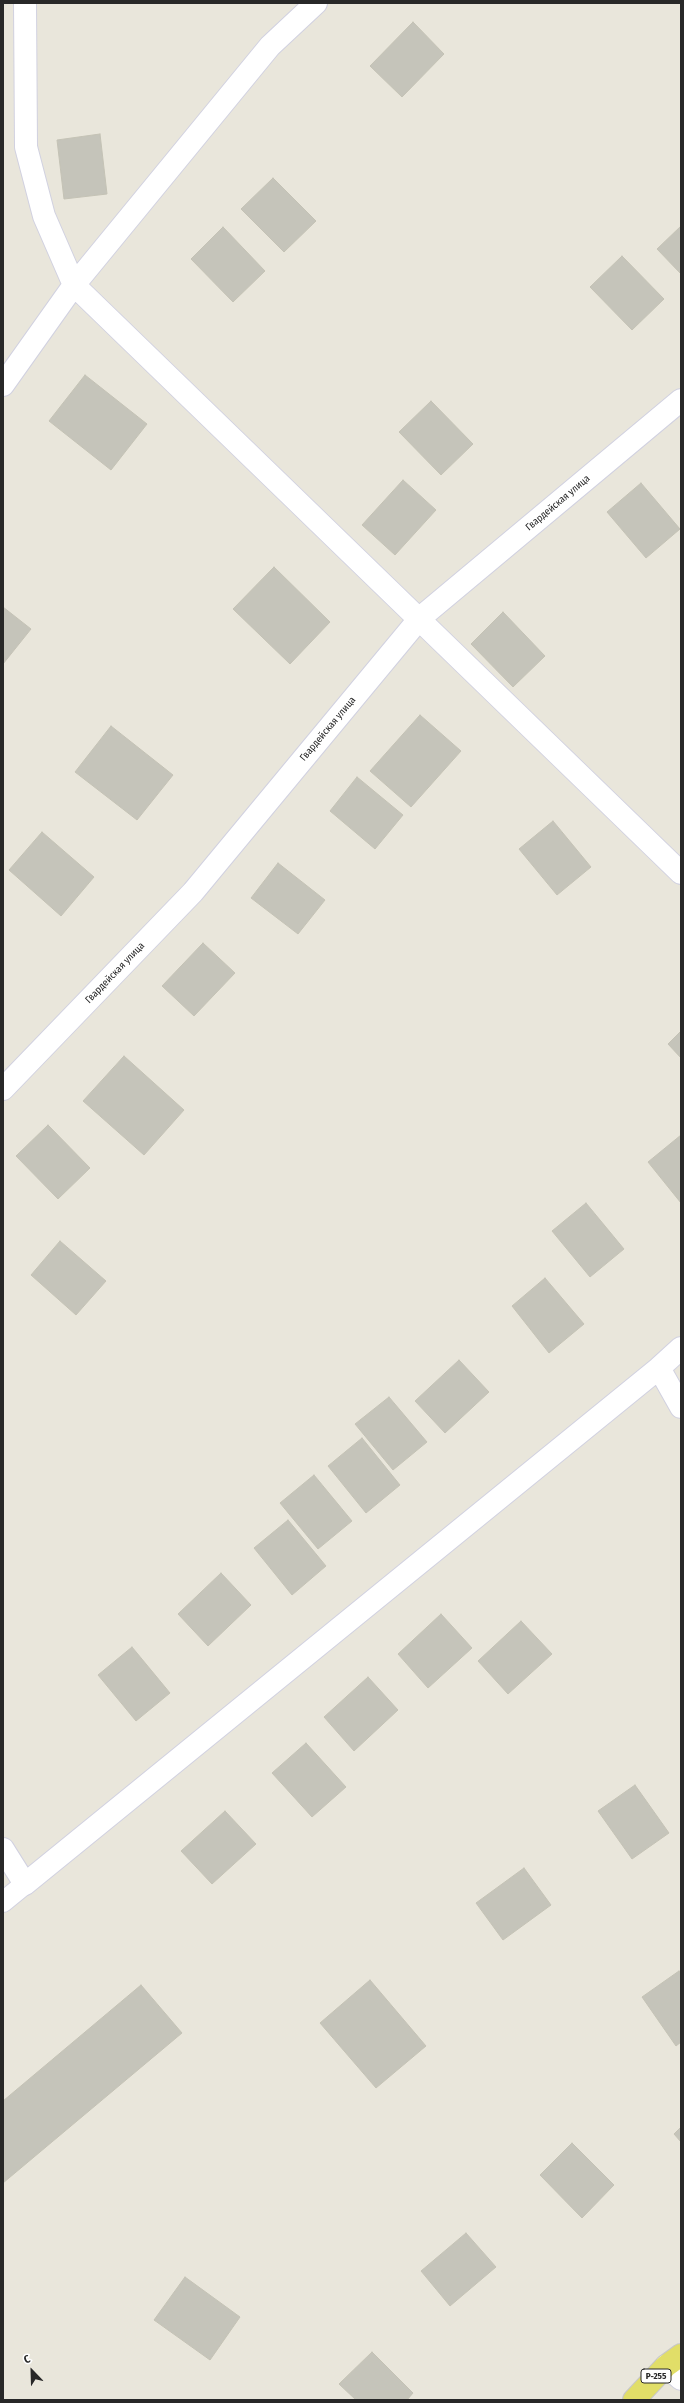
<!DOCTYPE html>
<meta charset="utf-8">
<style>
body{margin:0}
#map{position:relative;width:684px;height:2403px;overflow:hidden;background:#e9e6db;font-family:"Fira Sans Condensed",sans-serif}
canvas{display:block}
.frame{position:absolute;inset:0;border:4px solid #282828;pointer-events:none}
.north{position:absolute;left:12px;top:2351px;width:40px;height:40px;-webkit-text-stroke:3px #fff;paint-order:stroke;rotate:337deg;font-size:11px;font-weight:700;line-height:16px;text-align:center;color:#282828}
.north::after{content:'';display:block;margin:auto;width:14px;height:18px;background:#282828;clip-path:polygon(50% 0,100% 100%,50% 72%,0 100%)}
</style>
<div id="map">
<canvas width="684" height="2403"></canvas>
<div class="frame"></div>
<div class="north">С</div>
</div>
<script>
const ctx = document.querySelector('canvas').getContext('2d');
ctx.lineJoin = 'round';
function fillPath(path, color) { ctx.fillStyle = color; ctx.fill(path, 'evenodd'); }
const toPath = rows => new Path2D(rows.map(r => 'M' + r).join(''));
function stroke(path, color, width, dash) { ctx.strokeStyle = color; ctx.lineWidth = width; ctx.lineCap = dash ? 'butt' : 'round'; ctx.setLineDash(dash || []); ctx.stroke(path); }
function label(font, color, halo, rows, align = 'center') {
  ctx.font = font + ' "Fira Sans Condensed",sans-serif'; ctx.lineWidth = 3.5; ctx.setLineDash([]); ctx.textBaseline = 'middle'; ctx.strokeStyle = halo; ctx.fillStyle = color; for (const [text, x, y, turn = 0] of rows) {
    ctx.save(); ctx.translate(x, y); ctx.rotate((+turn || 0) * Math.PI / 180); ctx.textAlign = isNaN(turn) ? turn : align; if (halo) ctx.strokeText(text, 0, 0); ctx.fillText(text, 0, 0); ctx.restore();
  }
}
const building = toPath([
 [413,22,444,54,402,97,370,66,413,22],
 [100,134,107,194,64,199,57,140,100,134],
 [273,178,316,221,284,252,241,209,273,178],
 [681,226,681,274,657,249,681,226],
 [223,227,265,271,233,302,191,259,223,227],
 [622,256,664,299,632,330,590,287,622,256],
 [85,375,147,424,111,470,49,421,85,375],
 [431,401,473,444,441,475,399,432,431,401],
 [403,480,436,510,395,555,362,525,403,480],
 [641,483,680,529,646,558,607,512,641,483],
 [274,567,330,622,290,664,233,609,274,567],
 [3,607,31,629,3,664,3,607],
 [503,612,545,656,513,687,471,644,503,612],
 [420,715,461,751,411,807,370,771,420,715],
 [111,726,173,775,137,820,75,772,111,726],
 [357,777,403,815,375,849,330,811,357,777],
 [553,821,591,867,557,895,519,849,553,821],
 [42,832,94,877,61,916,9,870,42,832],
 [278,863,325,900,298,934,251,898,278,863],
 [203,943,235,973,194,1016,162,986,203,943],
 [681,1031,681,1058,668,1044,681,1031],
 [124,1056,184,1110,144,1155,83,1101,124,1056],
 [48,1125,90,1168,58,1199,16,1156,48,1125],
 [681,1135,681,1203,648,1162,681,1135],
 [586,1203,624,1249,590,1277,552,1231,586,1203],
 [60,1241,106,1281,76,1315,31,1275,60,1241],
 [545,1278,584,1324,549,1353,512,1306,545,1278],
 [459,1360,489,1392,445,1433,415,1401,459,1360],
 [389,1397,427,1442,393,1470,355,1424,389,1397],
 [362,1438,400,1485,366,1513,328,1466,362,1438],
 [314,1475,352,1521,318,1549,280,1503,314,1475],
 [288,1520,326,1566,292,1595,254,1548,288,1520],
 [221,1573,251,1605,208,1646,178,1614,221,1573],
 [441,1614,472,1648,428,1688,398,1654,441,1614],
 [521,1621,552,1654,508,1694,478,1661,521,1621],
 [132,1647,170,1693,136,1721,98,1675,132,1647],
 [368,1677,398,1710,354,1751,324,1717,368,1677],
 [306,1743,346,1787,312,1817,272,1773,306,1743],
 [635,1785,669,1833,632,1859,598,1811,635,1785],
 [225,1811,256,1844,212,1884,181,1851,225,1811],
 [524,1868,551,1905,503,1940,476,1903,524,1868],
 [679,1971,681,1974,681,2042,676,2046,642,1997,679,1971],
 [370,1980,426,2046,376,2088,320,2023,370,1980],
 [141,1985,182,2033,3,2183,3,2101,141,1985],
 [681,2127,681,2142,674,2134,681,2127],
 [572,2143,614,2185,582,2218,540,2175,572,2143],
 [466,2233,496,2267,450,2306,421,2271,466,2233],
 [185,2277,240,2317,210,2360,154,2320,185,2277],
 [372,2352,413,2393,407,2400,356,2400,339,2384,372,2352]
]);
fillPath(building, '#c5c4ba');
stroke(building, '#c4c2b5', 1);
const lane = toPath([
 [3,1902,25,1884]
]);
const street = toPath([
 [25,3,26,147,44,216,74,285,681,873],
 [3,385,74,285,270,46,316,3],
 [3,1089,193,892,420,618,681,400],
 [681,1348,659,1368,681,1407],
 [3,1849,25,1884,659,1368],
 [666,2366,681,2379]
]);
const primary = toPath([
 [634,2400,666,2366,681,2355]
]);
stroke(lane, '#d1d1e0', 22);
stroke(street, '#d1d1e0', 24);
stroke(primary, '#c7c7c7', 24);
stroke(lane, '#fff', 20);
stroke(street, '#fff', 22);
stroke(primary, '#e1de68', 22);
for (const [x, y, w] of [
 [656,2376,30]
]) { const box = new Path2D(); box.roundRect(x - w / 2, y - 7, w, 14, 3); ctx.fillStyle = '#fff'; ctx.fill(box); stroke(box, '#282828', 1); }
label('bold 9px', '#282828', null, [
 ["Р-255",656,2376]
]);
label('10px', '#282828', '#fff', [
 ["Гвардейская улица",558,503,-40],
 ["Гвардейская улица",328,729,-50],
 ["Гвардейская улица",115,973,-46]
]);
</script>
